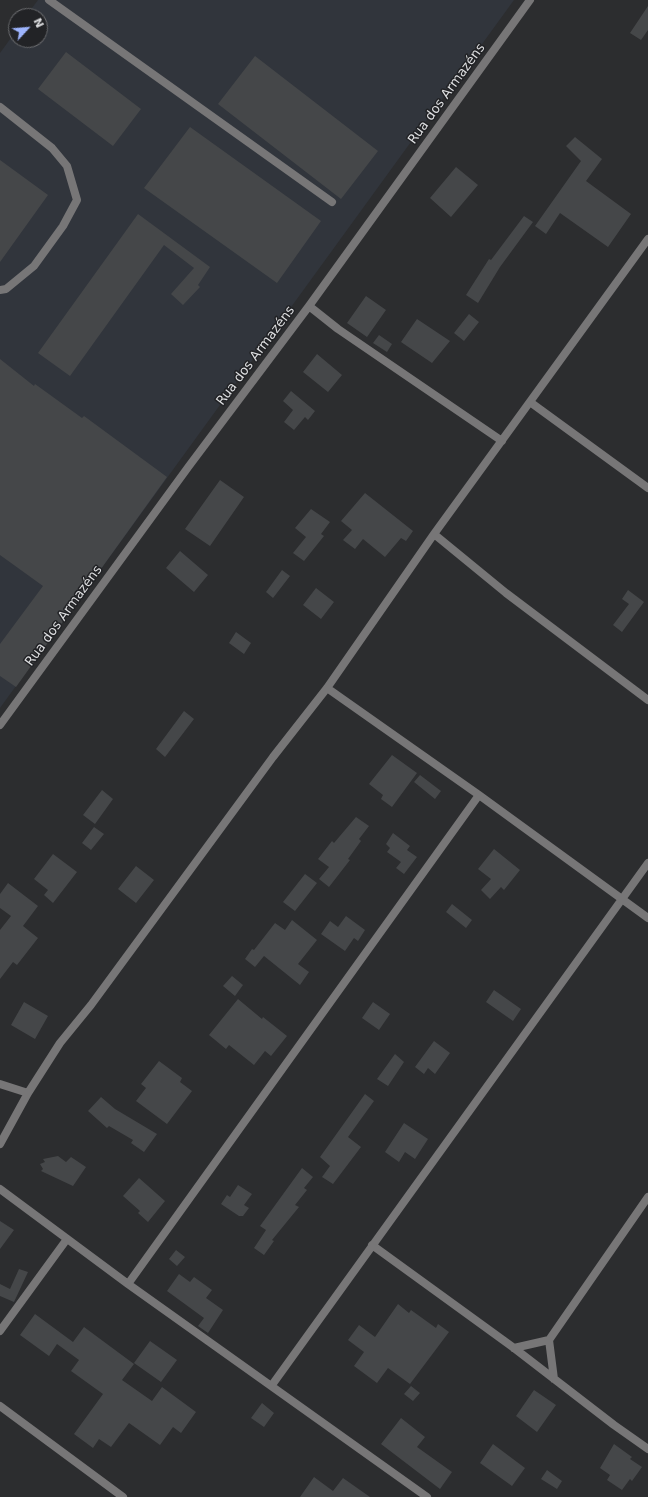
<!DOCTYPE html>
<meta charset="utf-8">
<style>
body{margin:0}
#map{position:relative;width:648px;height:1497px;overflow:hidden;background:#2c2d2f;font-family:"DejaVu Sans",sans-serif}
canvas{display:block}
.north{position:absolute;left:8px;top:8px;width:40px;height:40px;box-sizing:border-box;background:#222326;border:1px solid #6d6e71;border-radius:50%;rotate:64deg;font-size:11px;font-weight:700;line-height:16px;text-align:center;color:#dedfe1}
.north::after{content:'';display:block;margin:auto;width:14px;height:18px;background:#9db4fd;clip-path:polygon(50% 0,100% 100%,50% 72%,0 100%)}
</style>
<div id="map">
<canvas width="648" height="1497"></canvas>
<div class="north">N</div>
</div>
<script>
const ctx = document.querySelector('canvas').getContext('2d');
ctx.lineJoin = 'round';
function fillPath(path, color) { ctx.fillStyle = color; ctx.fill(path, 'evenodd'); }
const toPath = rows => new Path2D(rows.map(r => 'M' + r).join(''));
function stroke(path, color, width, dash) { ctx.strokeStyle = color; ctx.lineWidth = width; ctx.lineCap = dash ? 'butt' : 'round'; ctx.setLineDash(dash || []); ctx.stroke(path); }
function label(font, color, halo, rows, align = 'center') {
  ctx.font = font + ' "DejaVu Sans",sans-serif'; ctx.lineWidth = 3; ctx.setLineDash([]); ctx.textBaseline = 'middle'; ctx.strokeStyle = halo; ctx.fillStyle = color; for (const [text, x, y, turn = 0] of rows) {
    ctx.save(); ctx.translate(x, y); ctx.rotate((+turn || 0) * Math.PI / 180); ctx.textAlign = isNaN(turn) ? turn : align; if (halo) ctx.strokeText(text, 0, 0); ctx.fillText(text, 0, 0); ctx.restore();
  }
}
fillPath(toPath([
 [38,0,514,0,0,708,0,53,16,31,16,40,40,40,40,16,26,16]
]), '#31353c');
fillPath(toPath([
 [648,6,648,30,641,40,630,33],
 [66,52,141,109,113,146,38,89],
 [255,56,378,151,341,199,218,104],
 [190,127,321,221,277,283,144,188],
 [575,137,602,159,586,181,631,214,608,247,560,213,546,234,535,226,581,161,566,146],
 [0,160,48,195,0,262],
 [456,167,478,185,451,217,430,198],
 [138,214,210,267,198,285,200,287,183,305,171,294,194,268,164,245,70,376,38,353],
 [524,216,533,222,500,267,478,303,466,295,489,259,491,260],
 [366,296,386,310,367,337,347,323],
 [469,314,479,322,464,341,454,333],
 [417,319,450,341,432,363,401,342],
 [379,335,392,344,387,352,373,343],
 [317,354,342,375,328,392,303,372],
 [0,359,34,386,35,384,82,418,84,416,167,477,16,687,0,676,0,644,43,586,0,555],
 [291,391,315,411,308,420,305,417,294,430,284,422,293,410,283,401],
 [220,480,244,497,210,546,185,529],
 [365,493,413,531,406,541,401,538,385,557,363,539,355,549,343,540,352,530,341,521],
 [311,509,330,522,321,534,324,536,304,561,293,553,306,537,295,528],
 [180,551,208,575,194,592,166,568],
 [282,570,290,576,273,598,266,592],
 [316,588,334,602,321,619,303,605],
 [628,590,644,602,622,632,613,625,629,604,622,599],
 [236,632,251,643,244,654,229,643],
 [184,711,194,719,165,757,156,749],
 [392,755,417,773,392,807,381,799,383,795,369,784],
 [420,775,441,791,435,799,414,782],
 [102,790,113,799,95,824,83,815],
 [356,817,369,826,359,839,361,841,348,859,350,860,329,887,319,879,329,867,318,859,332,841,334,843],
 [94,827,104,834,91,850,82,843],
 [393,833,410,846,407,850,417,857,404,874,396,868,401,862,387,852,390,848,386,844],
 [494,849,520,870,504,890,501,887,490,899,481,890,491,879,478,869],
 [53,854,77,872,53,903,44,895,48,890,34,879],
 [136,866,154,880,136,903,118,889],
 [305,874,317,883,295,911,283,902],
 [8,883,38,906,23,926,38,938,17,965,13,962,0,979,0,930,11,916,0,908,0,894],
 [452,904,472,920,466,928,446,912],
 [346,916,365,930,358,941,354,938,345,951,321,934,330,921,338,927],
 [292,920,317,940,298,964,309,972,300,985,264,956,255,967,245,959,252,949,254,950,275,923,285,930],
 [232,976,243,985,235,996,223,986],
 [494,990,521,1009,513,1021,486,1002],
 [238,999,262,1019,263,1017,287,1036,271,1056,265,1051,254,1065,229,1045,226,1049,209,1035],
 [24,1002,48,1016,35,1039,11,1025],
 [373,1002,390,1014,379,1030,362,1018],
 [434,1041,450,1053,435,1074,428,1068,424,1074,415,1067],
 [395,1054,404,1062,388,1086,377,1079],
 [159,1061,182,1078,180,1082,192,1091,167,1124,136,1101,146,1088,141,1084],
 [365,1094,374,1101,348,1137,361,1147,333,1184,322,1177,330,1166,320,1157],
 [101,1097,115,1109,157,1134,144,1152,131,1143,133,1140,109,1126,107,1128,88,1111],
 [404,1123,428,1139,415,1159,405,1152,399,1162,385,1152],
 [58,1156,66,1162,71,1157,86,1167,73,1186,41,1171,43,1169,40,1164,45,1162,43,1159],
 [302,1168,313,1177,304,1188,307,1190,295,1205,299,1207,272,1240,274,1241,264,1255,254,1248,266,1230,260,1226],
 [139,1178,165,1201,148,1222,138,1213,140,1211,123,1196],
 [238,1185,252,1194,244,1205,249,1208,243,1216,239,1216,221,1204,227,1195,230,1197],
 [0,1221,14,1230,0,1249],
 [176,1250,185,1257,177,1266,169,1259],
 [19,1269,28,1272,14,1302,0,1296,0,1284,10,1289],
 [179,1274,190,1282,194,1277,212,1290,206,1298,223,1310,208,1333,198,1326,204,1318,167,1291],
 [398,1304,409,1313,411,1310,436,1328,438,1324,449,1332,410,1384,388,1368,377,1383,354,1366,364,1352,348,1340,359,1325,375,1337],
 [35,1314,73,1342,84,1327,134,1364,122,1380,152,1401,162,1387,196,1412,181,1433,173,1427,160,1445,129,1423,111,1447,99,1439,93,1448,74,1434,103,1394,71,1371,79,1360,57,1344,49,1356,20,1335],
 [150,1341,177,1360,161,1382,134,1363],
 [411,1386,420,1393,413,1401,404,1394],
 [534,1390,556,1405,537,1432,516,1416],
 [262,1403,274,1413,264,1427,251,1418],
 [401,1418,425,1437,417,1447,452,1472,440,1489,381,1444],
 [493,1444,525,1468,512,1486,480,1463],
 [614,1444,632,1457,630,1459,642,1467,632,1481,630,1479,622,1490,607,1480,610,1475,600,1468],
 [547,1470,562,1481,557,1489,541,1479],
 [314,1477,333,1491,343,1478,370,1497,300,1497]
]), '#454749');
stroke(toPath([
 [49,0,332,202],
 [0,107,52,148,67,166,77,200,63,226,34,266,6,289,0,290]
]), '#777677', 8);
stroke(toPath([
 [309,306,338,329,502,441],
 [530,402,648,488],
 [434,534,506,593,648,700],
 [327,688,479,795,648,918],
 [0,725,189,466,309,306,530,0],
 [0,1084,28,1093],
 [0,1144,28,1093,60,1043,91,1005,273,757,327,688,434,534,648,239],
 [0,1189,128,1284,427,1497],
 [372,1245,514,1348,614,1425,648,1449],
 [128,1284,479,795],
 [0,1331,67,1239],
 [549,1340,554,1379],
 [514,1348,549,1340,648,1197],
 [272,1385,648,863],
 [0,1406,123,1497]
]), '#777677', 8);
label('13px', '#dedfe1', '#222326', [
 ["Rua dos Armazéns",447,94,-54],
 ["Rua dos Armazéns",256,356,-53],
 ["Rua dos Armazéns",64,616,-54]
]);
</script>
